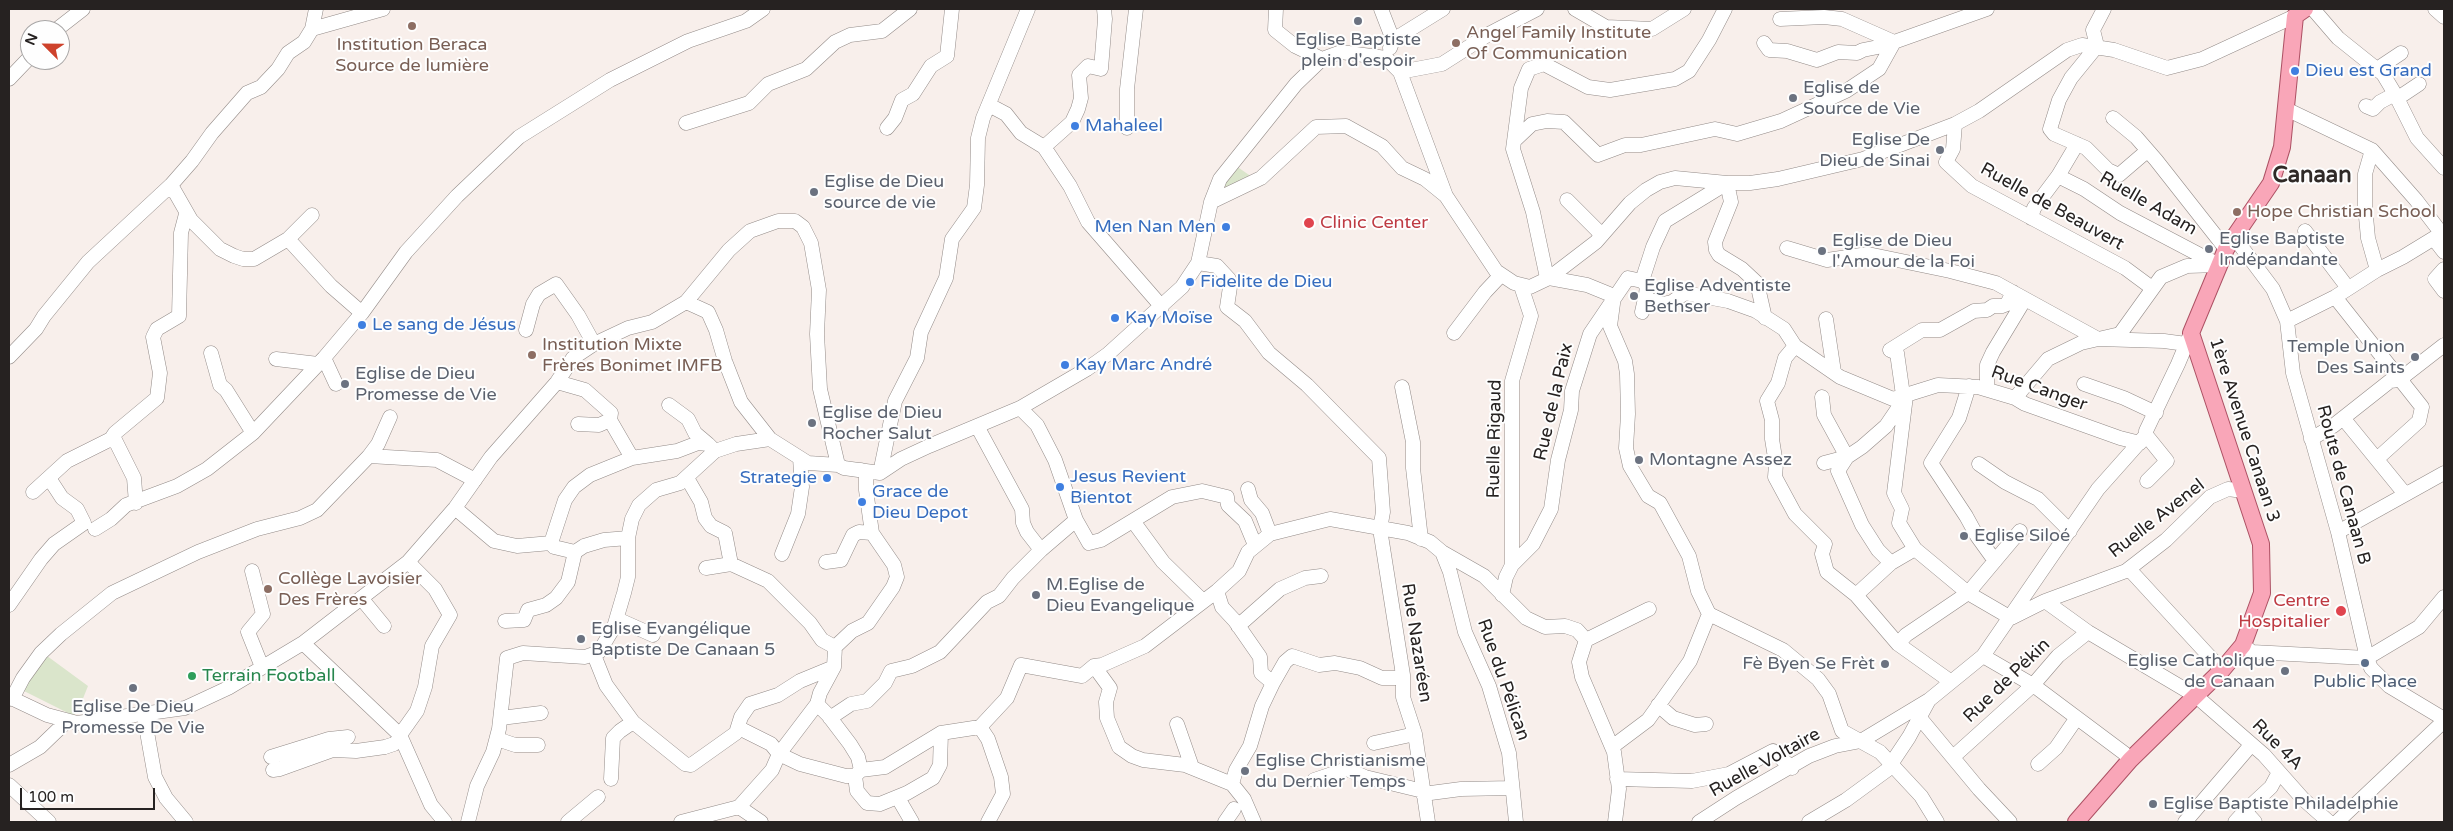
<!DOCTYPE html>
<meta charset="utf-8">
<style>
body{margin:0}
#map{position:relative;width:2453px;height:831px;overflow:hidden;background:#f8efeb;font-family:"Varela Round",sans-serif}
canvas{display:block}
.frame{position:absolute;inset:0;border:10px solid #262221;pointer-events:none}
.north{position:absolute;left:20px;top:20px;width:50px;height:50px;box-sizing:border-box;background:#fefefe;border:1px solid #a8a6a6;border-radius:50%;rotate:293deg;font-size:14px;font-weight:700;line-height:20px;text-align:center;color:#262221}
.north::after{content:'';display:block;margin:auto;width:18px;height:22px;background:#ce422c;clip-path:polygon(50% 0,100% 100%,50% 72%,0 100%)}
.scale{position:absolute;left:20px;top:788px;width:135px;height:22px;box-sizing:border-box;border:2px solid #262221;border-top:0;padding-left:6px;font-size:15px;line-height:18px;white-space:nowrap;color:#262221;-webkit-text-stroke:4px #fefefe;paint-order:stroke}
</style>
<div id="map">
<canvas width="2453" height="831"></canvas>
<div class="frame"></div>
<div class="north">N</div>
<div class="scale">100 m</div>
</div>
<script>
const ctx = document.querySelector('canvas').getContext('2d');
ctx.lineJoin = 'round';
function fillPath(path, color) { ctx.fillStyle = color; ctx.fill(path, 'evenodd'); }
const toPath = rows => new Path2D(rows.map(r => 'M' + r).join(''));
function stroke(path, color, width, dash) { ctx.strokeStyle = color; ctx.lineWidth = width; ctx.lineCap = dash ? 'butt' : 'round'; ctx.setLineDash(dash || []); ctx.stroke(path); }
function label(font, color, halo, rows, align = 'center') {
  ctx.font = font + ' "Varela Round",sans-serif'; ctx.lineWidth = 4; ctx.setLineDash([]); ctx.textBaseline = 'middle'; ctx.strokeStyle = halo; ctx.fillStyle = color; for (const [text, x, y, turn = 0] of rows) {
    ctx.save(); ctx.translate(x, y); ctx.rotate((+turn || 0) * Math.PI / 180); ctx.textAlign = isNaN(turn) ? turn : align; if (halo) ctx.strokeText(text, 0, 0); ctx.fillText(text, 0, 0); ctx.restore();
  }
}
fillPath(toPath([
 [1236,162,1239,168,1252,177,1224,192,1222,185],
 [43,653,88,686,82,701,81,714,75,714,74,716,22,690]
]), '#dae5cb');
const minor = toPath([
 [1104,9,1105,19,1101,69,1088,66,1079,75,1081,98,1078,109,1072,122,1044,147,1070,186,1088,222,1162,307],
 [1276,9,1275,30,1295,46,1322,59],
 [1381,9,1393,40,1390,48],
 [1575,9,1606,27,1652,29,1684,9],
 [2104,9,2093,30,2097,46,2071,78,2059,100,2050,129,2054,134,2086,148,2108,170,2119,175,2147,151],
 [2313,9,2338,38,2383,74,2395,94,2417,138,2444,168],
 [2435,9,2444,17],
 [1780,19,1824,17,1842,19,1894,42],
 [312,29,316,9],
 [56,30,83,9],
 [1393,40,1443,9],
 [1764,43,1769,50,1787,51,1817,60,1838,52,1857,53,1863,50,1893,44],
 [2377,69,2401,53],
 [1400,72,1442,64,1489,34,1537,9],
 [9,79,30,57],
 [2398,98,2419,84],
 [989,105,1006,114,1021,133,1044,147],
 [2366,106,2373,109,2380,102,2395,94],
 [2286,109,2372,150,2416,200,2442,234],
 [2113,118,2136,137,2156,160,2226,249],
 [686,123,749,103,768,84,806,69,835,42,850,35,882,31,910,9],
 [1955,124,1953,149,1946,162,1972,186,2125,268,2152,288],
 [887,128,895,118,902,100,913,94,931,66,947,56,952,9],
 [1127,128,1127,89,1136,9],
 [1514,141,1532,124,1547,121,1564,122,1598,155,1625,145,1641,145,1715,129,1737,134,1781,121,1846,91,1879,69,1894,42,1987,9],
 [2372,150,2365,174,2365,206,2368,238,2377,270],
 [2058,176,2084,189,2120,213,2217,264],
 [171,185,191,220,220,249,234,256,243,259,254,259,288,239],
 [1567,200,1602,235],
 [1211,202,1261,178,1316,127,1346,126,1382,146,1402,168,1425,179,1446,196],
 [312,215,288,239,331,286,362,313],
 [2031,218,2034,208,2058,176,2077,144],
 [2305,231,2348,288],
 [2234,237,2273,289,2287,321,2293,373,2338,532,2367,658,2371,668,2389,686,2444,719],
 [2434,239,2444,252],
 [1787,248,1827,260,1868,254,1950,271,1996,283,2098,339,2164,341,2186,344],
 [1198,263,1217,266,1229,279,1230,287,1227,307,1245,321,1269,353,1307,385,1379,458,1383,512,1380,529,1403,675,1403,697,1415,734,1428,822],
 [2444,269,2435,279,2444,291],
 [1547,278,1533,212,1513,149,1521,88,1529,69,1544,64,1588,87,1610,90,1675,79,1689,71,1709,40,1725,9],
 [1549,278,1587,285,1614,296,1610,326,1625,361,1627,374,1628,414,1626,448,1630,466,1648,496,1660,503,1689,556,1698,591,1709,614,1783,650,1818,679,1829,694,1842,731,1880,752,1921,796,1937,822],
 [1642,281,1647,286,1646,294,1642,312,1648,299,1662,304,1672,302,1685,293,1728,301,1756,311,1784,329,1795,346,1840,377,1893,399,1938,385,1978,387,2015,398,2025,404,2120,438,2140,443],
 [2335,297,2422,407,2419,421,2378,458],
 [686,302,729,250,750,231,778,221,795,221,803,227,811,243,819,290,817,334,820,389,838,465],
 [1826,319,1834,372],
 [2287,321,2335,297,2377,270,2403,257,2444,232],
 [526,330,533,304,539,294,556,284,578,315,594,344],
 [1454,333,1485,292,1501,275],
 [1795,346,1785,358,1778,383,1767,401,1772,420,1772,439,1776,464,1775,477,1795,514,1825,544,1822,554,1827,572,1856,595,1898,644,1950,681],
 [1890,350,1922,330,1940,330,1974,311,1987,310,1993,306,2002,306,2007,304,2013,292],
 [1890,350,1897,353,1903,395,1906,396],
 [211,353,220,385,226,390,253,433],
 [9,357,36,329,44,316,88,262,171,185,192,161,212,133,247,93,261,87,278,69,288,53,304,42,312,29,383,9],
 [324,358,336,384],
 [276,359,318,364],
 [557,382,585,390,611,413,610,420,632,458],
 [2084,384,2124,398,2156,413],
 [1969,386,1959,418,1931,463,1966,516,1977,536,1995,561],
 [1402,387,1413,442,1413,468,1421,539],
 [1987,389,1987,365,1993,352,2025,299],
 [1906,396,1894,493,1902,509,1899,523,1915,549,1968,593,2011,618,2045,601,2126,571,2166,540,2210,497,2228,489,2243,491],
 [1822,397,1824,415,1847,457,1838,471,1862,525,1878,550,1891,563],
 [2015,398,2048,359,2081,343,2120,334,2161,277,2187,266,2219,265],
 [669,405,688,419,695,433,708,444],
 [2343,418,2405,494],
 [578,424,599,425,610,420],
 [977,426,1022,509,1023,523,1027,532,1041,550],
 [2146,435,2167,461,2147,481],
 [2311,439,2333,426,2390,381,2399,380,2444,345],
 [369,456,378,444,390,417],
 [1824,463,1847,457,1862,447,1886,426,1903,401],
 [1979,464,2005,482,2038,499,2070,531],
 [880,473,895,401,917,358,921,332,946,278,952,239,974,208,977,185,978,138,983,118,1028,9],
 [687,478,701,502,705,518,711,526,725,533,731,564],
 [1248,489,1251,500,1262,513,1270,534],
 [33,492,67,461,111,439],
 [136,503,134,478,115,440,111,439,115,433,157,398,160,373,153,337,157,329,179,316,181,233,186,214],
 [455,508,494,541,517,546,551,543,565,500,574,487,590,475,632,458,677,451,698,443,708,444,715,451],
 [1076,520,1089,543,1101,540,1172,497,1202,491,1227,497,1228,505,1245,521,1255,545],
 [1133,521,1163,562,1203,601],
 [95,529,111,519,126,505,177,486,207,469,253,433,324,358,362,313,406,252,457,196,519,137,610,80,688,41,746,21,763,9],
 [2338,532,2444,473],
 [551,543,554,547,575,552],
 [1442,552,1450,572,1465,632,1489,686,1509,753,1516,822],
 [782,554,798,514,802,487,800,458],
 [826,562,841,560,853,535,859,532,872,533],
 [1512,565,1533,544,1551,509,1558,460,1571,410,1572,391,1590,334,1628,278,1642,281,1653,247,1665,221,1727,183,1731,202,1715,242,1716,250,1719,255,1742,269,1757,283,1765,318],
 [706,568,731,564,768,581,810,623,822,640,835,647,852,631,868,623,893,587,897,577,894,565,872,533,866,490,866,473,861,470],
 [2129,569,2222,670],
 [252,571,263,614,248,632,262,667],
 [1217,591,1222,607,1235,621,1260,657,1261,673,1273,683,1262,706,1250,746,1236,770,1232,784],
 [1502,595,1506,577,1512,565,1512,381,1531,316,1521,286],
 [1856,595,1891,563,1915,549],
 [361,598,384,626],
 [2045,601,2088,632,2196,696,2264,755,2303,799,2329,822],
 [9,605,41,559,54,544,84,523,77,509,62,498,49,478],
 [617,619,653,635],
 [505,621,524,620,528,610,546,605,556,598,568,582,575,552,584,546,604,540,628,538],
 [1238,626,1280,589,1305,578,1321,576],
 [1586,640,1579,662,1582,677,1614,752,1619,789,1615,822],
 [303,643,400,735,431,805,445,822],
 [1898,644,1906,635,1968,593,2020,531],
 [2243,645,2252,652,2367,658,2419,627,2444,597],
 [594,655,606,685,633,722,685,764,691,765,736,733,741,717,750,704,778,695,800,681,834,667],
 [1983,656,2033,685,2124,753,2130,760],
 [1094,666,1110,688,1106,702,1107,718,1119,747,1132,756,1143,760,1185,765,1232,784,1244,799,1254,822],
 [1273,683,1285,662,1292,656,1319,665,1335,663,1360,668,1382,678,1395,678,1403,675],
 [9,697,47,715,77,723,185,708,228,688,303,643,408,562,455,508,491,457,557,382,573,358,594,344,628,328,652,322,686,302,708,312,716,330,725,361,741,402,770,439,808,463,838,465,844,468,880,473,901,459,929,446,1020,408,1087,369,1108,354,1182,287,1198,263,1211,202,1220,179,1296,84,1322,59,1341,52,1386,58,1400,72,1446,196,1496,271,1514,283,1530,287,1549,278,1596,242,1630,203,1646,190,1660,182,1675,178,1727,183,1750,183,1778,179,1863,159,1955,124,1979,111,2067,50,2082,45,2114,50,2167,68,2202,59,2295,16],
 [12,699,23,678,41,653,61,634,112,593,198,552,257,529,300,518,317,510,369,456,437,460,475,480],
 [817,704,828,715,850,744,858,757,861,770],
 [1658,705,1673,718,1695,725,1706,724],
 [144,715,155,777,166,798,186,822],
 [501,718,541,713],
 [830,718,851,704,867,701,885,683,891,671,912,666,940,652,987,602,999,596,1013,578,1041,550,1076,520,1055,460,1037,425,1020,408],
 [1920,718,1979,789,2010,822],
 [1177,724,1192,767],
 [980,727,988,739,1001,777,1003,794,988,822],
 [739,728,771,744,779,754,817,704,820,693,834,667,835,647],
 [400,735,417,711,425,687,432,646,450,615,435,589,408,562],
 [497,739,515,745,538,745],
 [1374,743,1415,734],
 [1612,747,1648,720,1690,661,1709,614],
 [271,757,329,739,348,737],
 [1953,757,2033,685,2058,656,2088,632],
 [2038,764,2056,748,2076,719],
 [9,765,40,747,66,722],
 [273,770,280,769,333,750,356,751,385,747,394,744,401,738],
 [855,776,857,791,867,803,880,804,907,793,933,778,940,765,941,733],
 [611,779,613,738,620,731,633,722],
 [1617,779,1692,781,1729,774,1773,751,1792,768],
 [1314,780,1347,769,1365,777,1423,791],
 [9,785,49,822],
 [1423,794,1461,789,1512,788],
 [898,798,912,822],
 [739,807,761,822],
 [468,822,477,786,493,752,499,729,507,658,523,653,585,657,599,652,614,627,624,593,628,577,628,538,632,519,639,505,656,490,680,483,715,451,736,444,770,439],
 [568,822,598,797],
 [681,822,739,807,772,770,779,754,800,764,846,776,855,776,861,770,885,767,941,733,980,727,1007,698,1021,665,1082,676,1094,666,1102,665,1145,646,1217,591,1239,571,1248,552,1270,534,1330,519,1408,533,1430,542,1442,552,1484,576,1526,618,1545,627,1565,626,1577,630,1586,640,1649,609],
 [1225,822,1234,809],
 [1699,822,1736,798,1809,756,1835,746,1861,741,1929,700],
 [1809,822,1846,800,1887,770,1909,737,1929,700,1983,656,2098,489,2146,435,2146,431,2178,364,2191,333],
 [2185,822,2251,745],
 [2235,822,2245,811],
 [2255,822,2245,811,2271,787,2279,772],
 [2337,822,2444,721]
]);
const major = toPath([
 [2076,822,2130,760,2222,670,2243,645,2262,593,2261,544,2191,333,2226,249,2271,183,2282,147,2295,16,2305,9]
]);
stroke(minor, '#938b88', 15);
stroke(major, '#ad5164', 18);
stroke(minor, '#fff', 14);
stroke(major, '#f9a6b8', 16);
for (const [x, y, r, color] of [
 [1358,21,5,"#6b7280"],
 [412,26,5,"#8d6e63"],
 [1456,43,5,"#8d6e63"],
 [2295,71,5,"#3f7fe0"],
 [1793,98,5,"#6b7280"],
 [1075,126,5,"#3f7fe0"],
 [1940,150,5,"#6b7280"],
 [814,192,5,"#6b7280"],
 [2237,212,5,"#8d6e63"],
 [1309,223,6,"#e0444e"],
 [1226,227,5,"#3f7fe0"],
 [2209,249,5,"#6b7280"],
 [1822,251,5,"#6b7280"],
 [1190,282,5,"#3f7fe0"],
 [1634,296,5,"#6b7280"],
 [1115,318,5,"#3f7fe0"],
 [362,325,5,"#3f7fe0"],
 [532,355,5,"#8d6e63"],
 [2415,357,5,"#6b7280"],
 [1065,365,5,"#3f7fe0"],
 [345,384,5,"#6b7280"],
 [812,423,5,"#6b7280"],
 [1639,460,5,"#6b7280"],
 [827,478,5,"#3f7fe0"],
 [1060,487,5,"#3f7fe0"],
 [862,502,5,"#3f7fe0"],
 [1964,536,5,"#6b7280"],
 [268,589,5,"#8d6e63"],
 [1036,595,5,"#6b7280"],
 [2341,611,6,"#e0444e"],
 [581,639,5,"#6b7280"],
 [2365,663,5,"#5c6f8a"],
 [1885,664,5,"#6b7280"],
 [2285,671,5,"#6b7280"],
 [192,676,5,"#2e9e5b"],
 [133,688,5,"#6b7280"],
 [1245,771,5,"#6b7280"],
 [2153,804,5,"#6b7280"]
]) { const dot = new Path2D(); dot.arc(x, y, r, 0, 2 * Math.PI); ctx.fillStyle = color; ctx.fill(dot); stroke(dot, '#fefefe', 2); }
label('18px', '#785e54', '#fefefe', [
 ["Angel Family Institute",1466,33],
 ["Of Communication",1466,54],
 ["Institution Beraca",412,45,"center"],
 ["Source de lumière",412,66,"center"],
 ["Hope Christian School",2247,212],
 ["Institution Mixte",542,345],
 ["Frères Bonimet IMFB",542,366],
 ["Collège Lavoisier",278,579],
 ["Des Frères",278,600]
], 'left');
label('18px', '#5b616d', '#fefefe', [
 ["Eglise Baptiste",1358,40,"center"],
 ["plein d'espoir",1358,61,"center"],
 ["Eglise de",1803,88],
 ["Source de Vie",1803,109],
 ["Eglise De",1930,140,"right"],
 ["Dieu de Sinai",1930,161,"right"],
 ["Eglise de Dieu",824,182],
 ["source de vie",824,203],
 ["Eglise Baptiste",2219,239],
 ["Indépandante",2219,260],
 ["Eglise de Dieu",1832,241],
 ["l'Amour de la Foi",1832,262],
 ["Eglise Adventiste",1644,286],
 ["Bethser",1644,307],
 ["Temple Union",2405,347,"right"],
 ["Des Saints",2405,368,"right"],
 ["Eglise de Dieu",355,374],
 ["Promesse de Vie",355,395],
 ["Eglise de Dieu",822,413],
 ["Rocher Salut",822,434],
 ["Montagne Assez",1649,460],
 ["Eglise Siloé",1974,536],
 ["M.Eglise de",1046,585],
 ["Dieu Evangelique",1046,606],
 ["Eglise Evangélique",591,629],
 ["Baptiste De Canaan 5",591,650],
 ["Eglise Catholique",2275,661,"right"],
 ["de Canaan",2275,682,"right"],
 ["Fè Byen Se Frèt",1875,664,"right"],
 ["Eglise De Dieu",133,707,"center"],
 ["Promesse De Vie",133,728,"center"],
 ["Eglise Christianisme",1255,761],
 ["du Dernier Temps",1255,782],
 ["Eglise Baptiste Philadelphie",2163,804]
], 'left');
label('18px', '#366cbe', '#fefefe', [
 ["Dieu est Grand",2305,71],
 ["Mahaleel",1085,126],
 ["Men Nan Men",1216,227,"right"],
 ["Fidelite de Dieu",1200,282],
 ["Kay Moïse",1125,318],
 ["Le sang de Jésus",372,325],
 ["Kay Marc André",1075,365],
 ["Jesus Revient",1070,477],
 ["Bientot",1070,498],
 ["Strategie",817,478,"right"],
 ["Grace de",872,492],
 ["Dieu Depot",872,513]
], 'left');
label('18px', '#262221', '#fefefe', [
 ["Ruelle Adam",2148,204,30],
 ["Ruelle de Beauvert",2052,207,29],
 ["Rue Canger",2039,389,20],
 ["Rue de la Paix",1554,402,-77],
 ["1ère Avenue Canaan 3",2244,430,72],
 ["Ruelle Rigaud",1495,439,-89],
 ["Route de Canaan B",2343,485,75],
 ["Ruelle Avenel",2157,519,-38],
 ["Rue Nazaréen",1416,643,81],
 ["Rue du Pélican",1503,680,71],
 ["Rue de Pékin",2007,681,-44],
 ["Rue 4A",2277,745,45],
 ["Ruelle Voltaire",1765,763,-29]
]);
label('18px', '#be3a42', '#fefefe', [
 ["Clinic Center",1320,223],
 ["Centre",2330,601,"right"],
 ["Hospitalier",2330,622,"right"]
], 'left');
label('18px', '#27864d', '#fefefe', [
 ["Terrain Football",202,676]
], 'left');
label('18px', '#4e5e75', '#fefefe', [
 ["Public Place",2365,682]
]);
label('bold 22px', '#302a27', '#fefefe', [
 ["Canaan",2312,176]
]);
</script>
